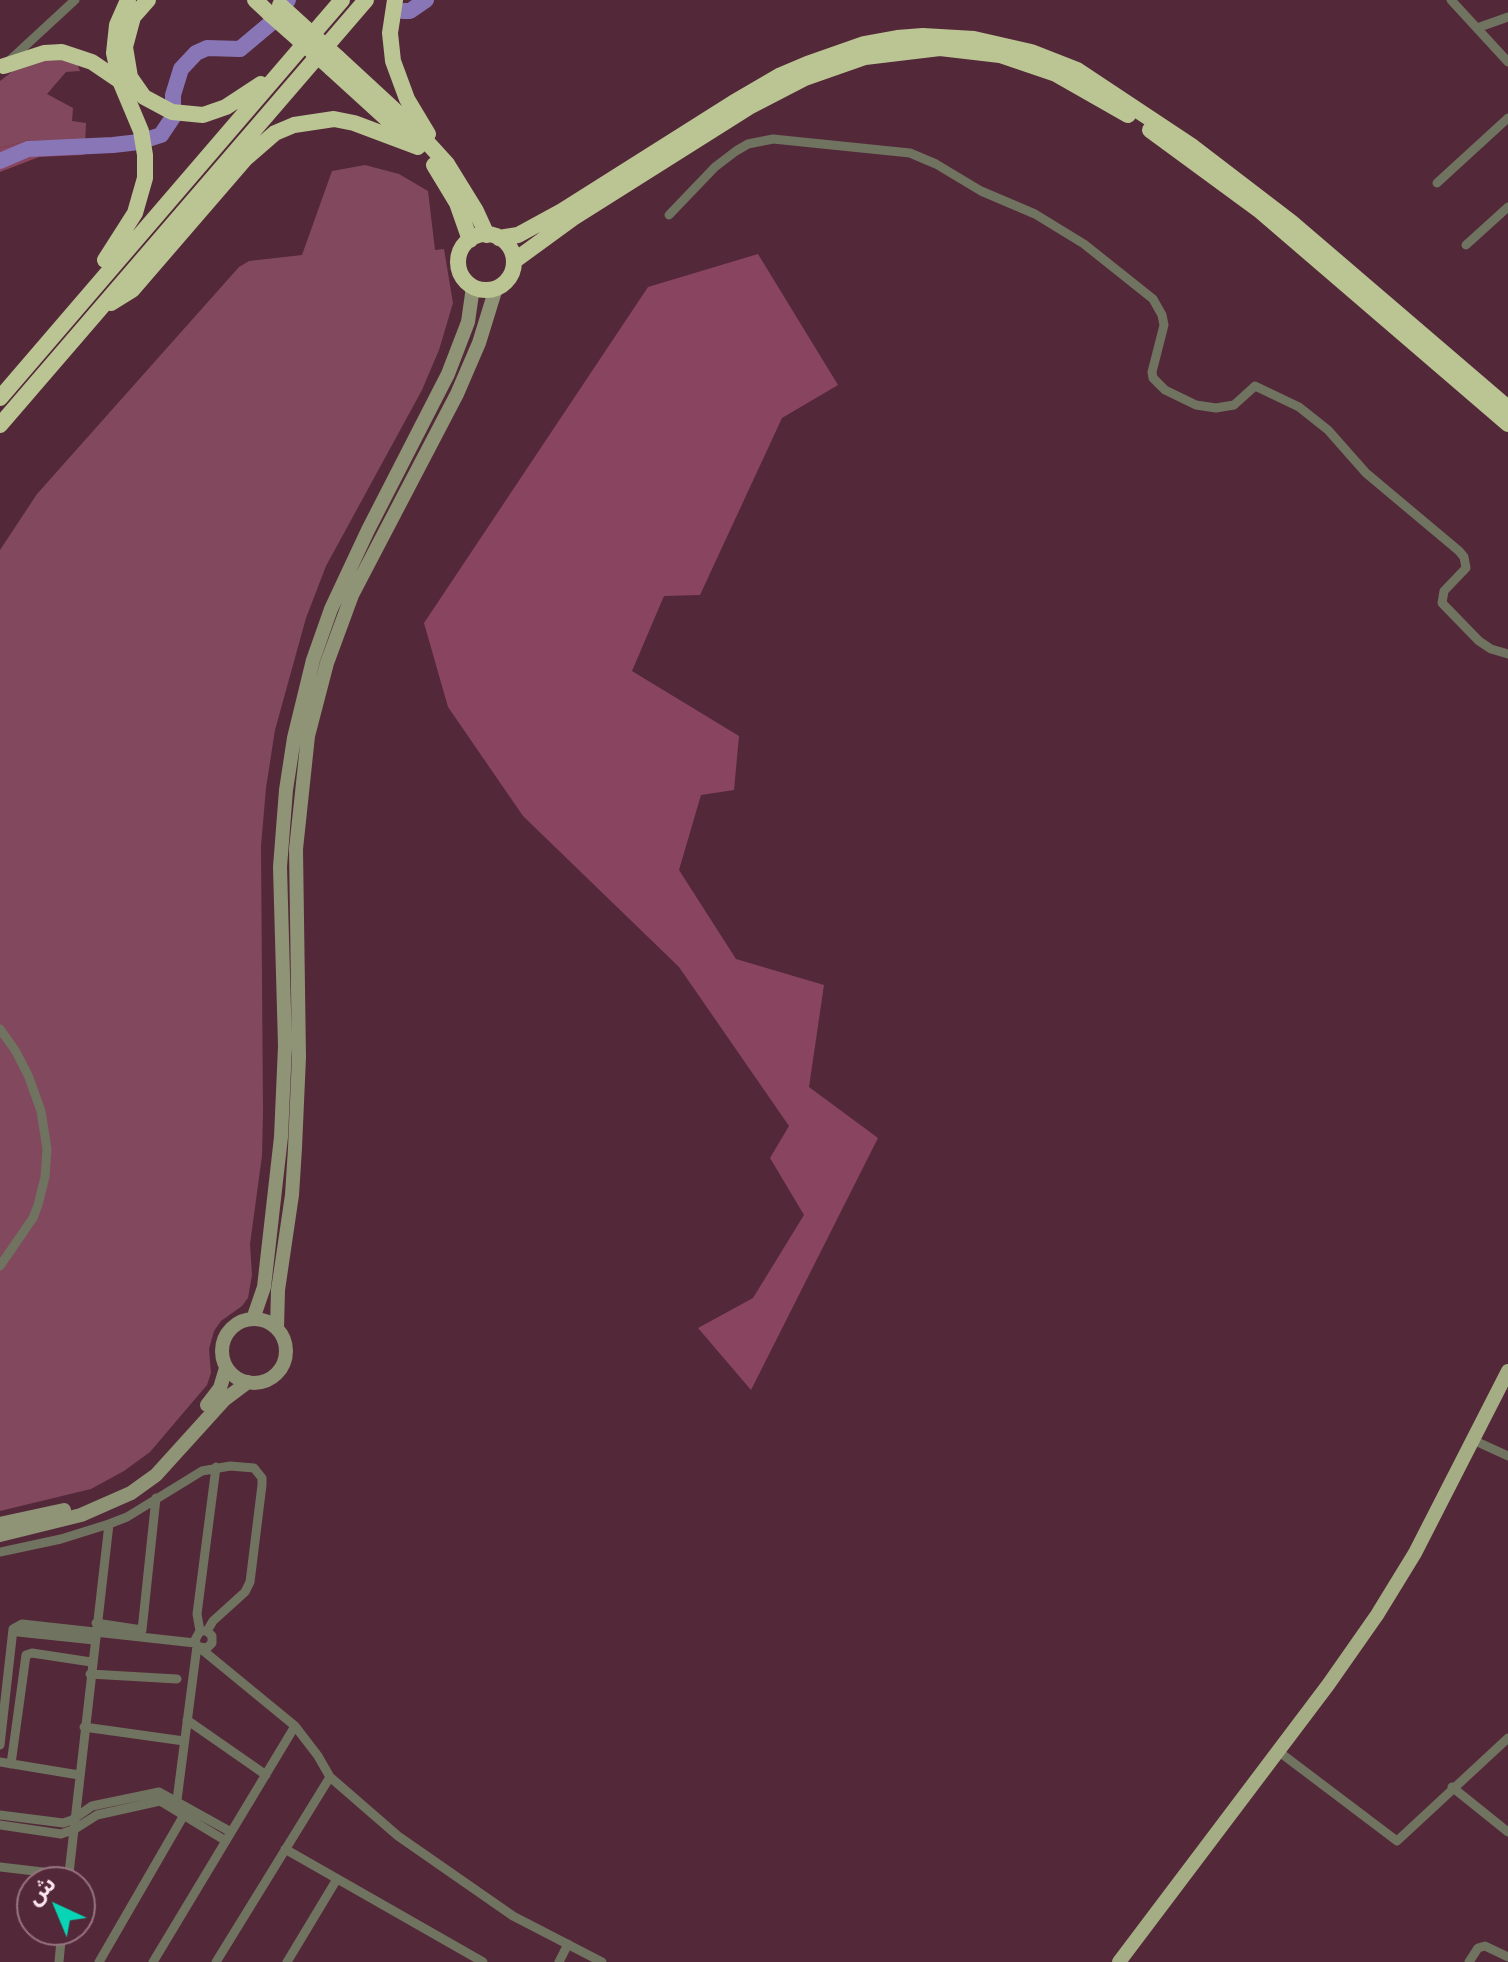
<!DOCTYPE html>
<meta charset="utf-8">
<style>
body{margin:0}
#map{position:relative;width:1508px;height:1962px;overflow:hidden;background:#532838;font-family:Merriweather,"Noto Sans Arabic",serif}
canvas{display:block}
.north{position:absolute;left:16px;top:1866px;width:80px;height:80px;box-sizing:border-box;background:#532838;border:2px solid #977480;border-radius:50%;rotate:316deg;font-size:22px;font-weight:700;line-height:32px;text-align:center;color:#fde6ed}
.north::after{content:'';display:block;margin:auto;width:28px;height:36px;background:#07d5b6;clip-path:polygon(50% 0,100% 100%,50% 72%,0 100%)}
</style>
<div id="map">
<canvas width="1508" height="1962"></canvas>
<div class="north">ش</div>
</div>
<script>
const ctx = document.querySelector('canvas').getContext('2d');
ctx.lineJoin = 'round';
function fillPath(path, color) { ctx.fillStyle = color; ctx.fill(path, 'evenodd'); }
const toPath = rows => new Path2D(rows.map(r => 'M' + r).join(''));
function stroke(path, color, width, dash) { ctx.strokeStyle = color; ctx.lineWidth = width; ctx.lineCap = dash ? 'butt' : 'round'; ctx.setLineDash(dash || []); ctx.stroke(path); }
fillPath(toPath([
 [53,59,76,61,80,71,66,72,47,94,73,108,72,121,86,123,85,143,30,140,0,148,0,81,22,64],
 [365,165,399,174,428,191,435,250,444,249,453,303,439,350,422,390,326,566,306,618,275,730,266,788,261,846,263,1112,262,1156,250,1244,252,1275,248,1298,242,1306,221,1321,214,1331,209,1349,211,1373,207,1385,150,1452,124,1471,91,1489,0,1511,0,550,37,494,239,267,249,261,302,255,332,171]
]), '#82485e');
fillPath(toPath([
 [30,140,85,143,84,155,39,157,0,172,0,148],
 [758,254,838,385,782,418,700,595,664,596,632,671,739,736,734,790,701,795,679,870,736,959,824,985,809,1087,878,1138,751,1390,698,1328,753,1298,804,1215,770,1158,789,1126,679,967,523,816,448,707,424,623,648,287]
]), '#89455f');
stroke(toPath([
 [403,11,410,11,426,0],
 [0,161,28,149,113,145,139,142,161,135,173,117,173,95,181,69,196,53,207,48,240,49,271,23,288,0]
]), '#8976b6', 16);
stroke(toPath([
 [1451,0,1508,62],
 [1477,28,1508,17],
 [10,60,75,0],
 [1437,183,1508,118],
 [669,215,715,167,736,151,748,144,773,139,910,153,936,164,981,191,1035,214,1084,244,1153,299,1162,315,1164,325,1152,372,1153,378,1165,390,1196,405,1216,408,1234,405,1255,386,1299,407,1328,430,1366,473,1459,551,1464,557,1466,568,1444,591,1442,603,1479,641,1491,649,1508,654],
 [1466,245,1508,207],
 [0,1029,15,1050,28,1075,41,1111,47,1149,45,1177,38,1205,33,1218,0,1266],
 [1473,1440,1508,1456],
 [0,1552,61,1539,109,1524,127,1517,202,1471,230,1466,254,1468,262,1478,262,1485,250,1582,245,1592,213,1621,207,1631],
 [96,1623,142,1630],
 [13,1629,22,1624,195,1643],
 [13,1629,18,1632,94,1640],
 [142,1630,156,1498],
 [200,1631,197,1614,216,1467],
 [200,1648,295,1726,318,1756,330,1777,398,1836,513,1916,602,1962],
 [90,1674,177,1679],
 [187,1720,266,1775],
 [84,1727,184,1741],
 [0,1745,13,1629],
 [1278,1751,1397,1841,1508,1738],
 [0,1762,79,1775],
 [11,1764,26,1655,32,1653,91,1662],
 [1452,1787,1508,1832],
 [177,1800,197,1646,195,1640,200,1631,207,1631,212,1636,212,1643,207,1648,200,1647],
 [0,1815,63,1823,72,1820,92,1806,159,1792,231,1832],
 [0,1825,61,1834,75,1829,97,1815,160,1801,226,1841],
 [285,1849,483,1962],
 [0,1867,69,1875],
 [68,1882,109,1524],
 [59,1962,62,1930],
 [99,1962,184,1815],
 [153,1962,295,1726],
 [216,1962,330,1777],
 [287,1962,337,1879],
 [559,1962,568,1944],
 [1469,1962,1478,1948,1485,1946,1508,1957]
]), '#6f735f', 9);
stroke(toPath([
 [253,1319,264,1287,281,1137,285,1046,280,867,286,790,294,738,313,660,331,609,368,530,448,374,468,322,473,287],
 '222 1351a32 32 0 1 1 64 0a32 32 0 1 1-64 0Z',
 [277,1329,278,1290,292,1195,295,1148,299,1057,296,849,308,736,327,663,352,595,457,394,479,343,496,288],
 [207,1405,220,1388,226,1368],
 [0,1524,64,1510],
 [0,1535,81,1515,131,1493,156,1475,224,1400,248,1382]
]), '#8e9475', 14);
stroke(toPath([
 [1119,1962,1328,1685,1377,1615,1415,1553,1508,1371]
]), '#a5ad85', 14);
stroke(toPath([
 [148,0,133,17,125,47,130,77,144,97,172,112,203,115,226,107,261,84],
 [255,0,270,14],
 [395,0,390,33,393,61,407,99,428,134],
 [338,58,416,130,447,164,476,211,487,235],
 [4,66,44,53,62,52,92,62,120,81],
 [331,68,410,140],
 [1150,130,1259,210,1508,424],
 [434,165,457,203,470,240],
 '458 262a28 28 0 1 1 56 0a28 28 0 1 1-56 0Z',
 [499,238,518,235,562,211,733,103,781,75,807,64,864,44,897,38,923,36,974,39,1031,52,1077,70,1193,147,1291,222,1508,408],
 [105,260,135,213,145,178,145,155,141,131,120,81,114,53,117,25,128,0],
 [514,261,573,218,749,107,805,78,865,57,940,48,1000,55,1056,74,1128,115],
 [111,303,132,290,245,159,275,133,294,125,334,119,354,123,418,147],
 [0,398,342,0],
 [0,425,366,0]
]), '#bbc493', 16);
stroke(toPath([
 [280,5,338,58],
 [270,14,331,68]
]), '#bbc493', 16);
</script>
